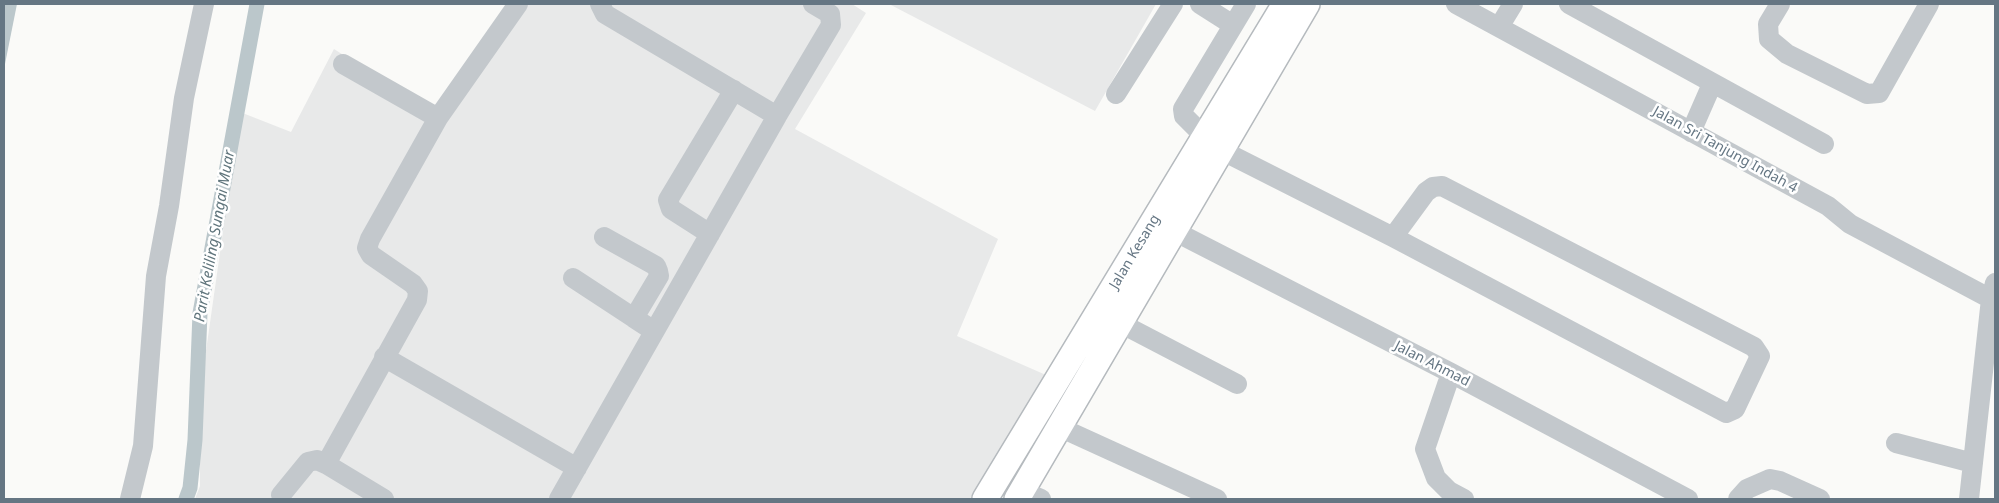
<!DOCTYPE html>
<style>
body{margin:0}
#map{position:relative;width:1999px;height:503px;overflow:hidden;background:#fafaf8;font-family:"Noto Sans",sans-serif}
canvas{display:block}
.frame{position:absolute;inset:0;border:5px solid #657683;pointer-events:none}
</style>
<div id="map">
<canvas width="1999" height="503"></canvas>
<div class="frame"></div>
</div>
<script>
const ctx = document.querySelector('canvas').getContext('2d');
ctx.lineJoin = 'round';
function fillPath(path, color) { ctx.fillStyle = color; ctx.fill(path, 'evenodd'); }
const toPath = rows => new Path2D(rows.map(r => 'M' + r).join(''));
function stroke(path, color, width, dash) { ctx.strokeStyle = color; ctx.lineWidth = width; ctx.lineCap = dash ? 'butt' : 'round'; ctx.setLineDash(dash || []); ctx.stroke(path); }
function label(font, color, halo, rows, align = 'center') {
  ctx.font = font + ' "Noto Sans",sans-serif'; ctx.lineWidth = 5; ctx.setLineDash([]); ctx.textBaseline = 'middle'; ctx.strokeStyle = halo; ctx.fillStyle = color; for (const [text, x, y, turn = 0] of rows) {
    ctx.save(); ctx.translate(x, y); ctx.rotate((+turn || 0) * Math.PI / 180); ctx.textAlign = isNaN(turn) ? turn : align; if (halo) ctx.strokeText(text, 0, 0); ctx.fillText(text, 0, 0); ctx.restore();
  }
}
fillPath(toPath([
 [509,4,852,4,866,13,795,129,998,239,957,336,1046,375,970,499,195,499,200,486,200,393,240,112,291,132,334,49,438,115],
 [889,4,1156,4,1095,111]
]), '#e8e9e9');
fillPath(toPath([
 [4,4,17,4,4,69]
]), '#bbc7cb');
stroke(toPath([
 [186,499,190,488,195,440,200,313,257,4]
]), '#bbc7cb', 15);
const major = toPath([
 [985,499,1285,4],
 [1017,499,1307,4]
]);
stroke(major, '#b5babe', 28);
stroke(toPath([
 [1200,4,1233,25],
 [1456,4,1828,206,1850,224,1991,299],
 [1569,4,1824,144],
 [1780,4,1768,24,1769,39,1787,54,1867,94,1879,93,1929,4],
 [1499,27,1513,4],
 [343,64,438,118],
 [1116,94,1173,4],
 [777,116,831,25,830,14,813,4],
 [1691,132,1712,84],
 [1205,137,1184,116,1183,109,1246,4],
 [1221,150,1393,237,1726,413,1735,409,1760,356,1754,347,1442,186,1433,187,1426,192,1393,237],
 [1174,231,1451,373,1688,499],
 [710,234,671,209,668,200,734,90],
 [604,237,656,266,658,271,659,276,634,318,654,331],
 [573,278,634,318],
 [1120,323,1237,384],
 [384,357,577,468],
 [1451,373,1425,449,1436,478,1449,491,1464,499],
 [1059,427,1217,499],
 [1896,443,1973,463],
 [1022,491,1041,499],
 [281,495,308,462,317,460,326,464],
 [130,499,143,446,156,276,169,206,184,98,204,4],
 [384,499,326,464,417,300,418,291,413,284,371,255,367,248,370,239,438,118,518,4],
 [559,499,777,116,605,14,600,4],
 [1738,499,1747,489,1770,479,1780,481,1820,499],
 [1969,499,1991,299,1995,283]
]), '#c3c8cc', 20);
stroke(major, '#fff', 25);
label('14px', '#657683', '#fff', [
 ["Jalan Sri Tanjung Indah 4",1725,150,29],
 ["Jalan Kesang",1135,252,-59],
 ["Jalan Ahmad",1432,364,27]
]);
label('italic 15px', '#60757c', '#fff', [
 ["Parit Keliling Sungai Muar",215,236,-80]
]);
</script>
